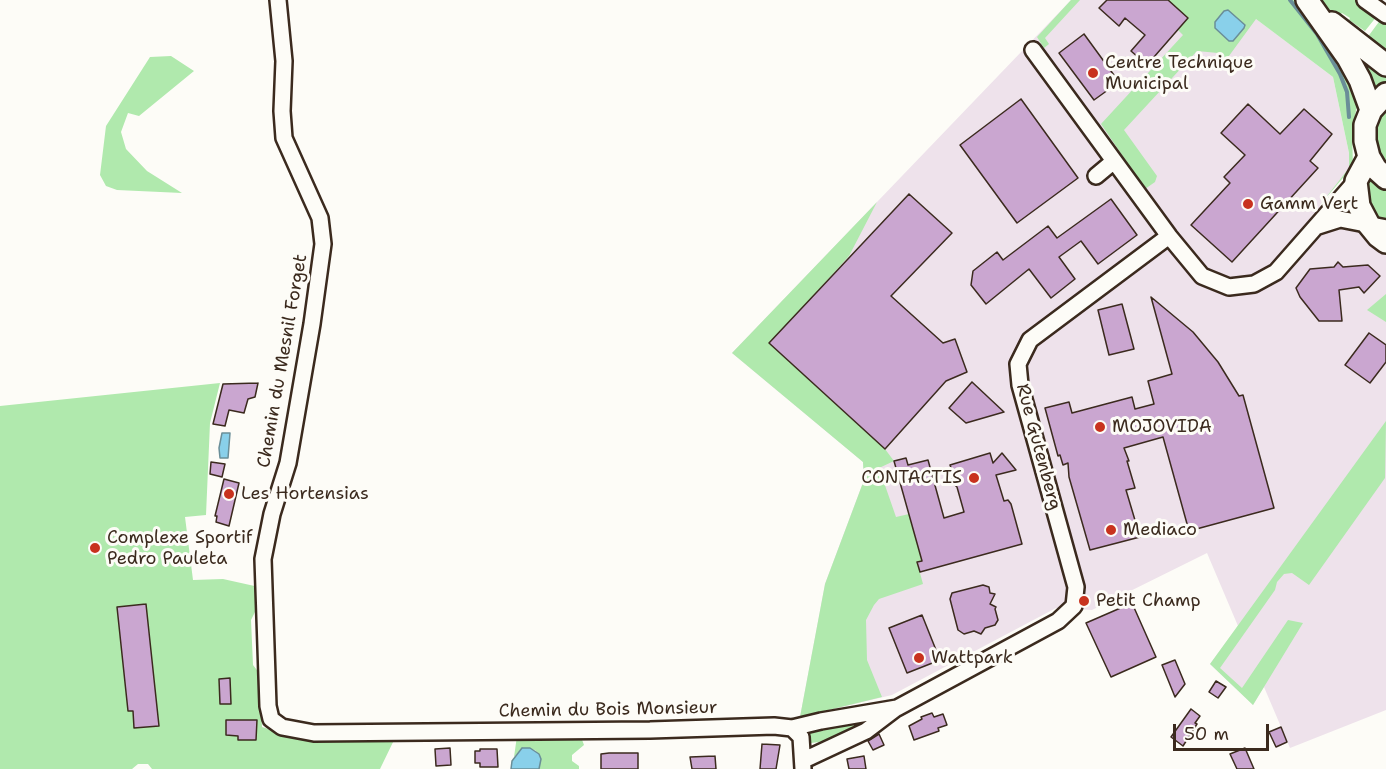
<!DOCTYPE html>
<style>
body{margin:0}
#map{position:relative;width:1386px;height:769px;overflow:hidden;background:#fdfcf7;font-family:"Shantell Sans",sans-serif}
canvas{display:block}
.scale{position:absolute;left:1173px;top:724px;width:96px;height:27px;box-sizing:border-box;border:3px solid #3b2a1e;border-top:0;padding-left:8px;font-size:18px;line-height:21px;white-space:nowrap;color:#3b2a1e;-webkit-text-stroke:4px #fdfcf7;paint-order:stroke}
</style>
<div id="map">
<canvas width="1386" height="769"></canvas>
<div class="scale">50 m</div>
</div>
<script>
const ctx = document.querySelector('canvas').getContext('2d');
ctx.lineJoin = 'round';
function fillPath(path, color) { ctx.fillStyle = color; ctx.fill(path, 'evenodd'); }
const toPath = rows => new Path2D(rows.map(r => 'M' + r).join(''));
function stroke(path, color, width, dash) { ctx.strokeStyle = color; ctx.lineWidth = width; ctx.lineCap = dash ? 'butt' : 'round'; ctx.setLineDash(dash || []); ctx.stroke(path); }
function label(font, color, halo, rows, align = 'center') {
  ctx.font = font + ' "Shantell Sans",sans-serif'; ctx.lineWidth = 6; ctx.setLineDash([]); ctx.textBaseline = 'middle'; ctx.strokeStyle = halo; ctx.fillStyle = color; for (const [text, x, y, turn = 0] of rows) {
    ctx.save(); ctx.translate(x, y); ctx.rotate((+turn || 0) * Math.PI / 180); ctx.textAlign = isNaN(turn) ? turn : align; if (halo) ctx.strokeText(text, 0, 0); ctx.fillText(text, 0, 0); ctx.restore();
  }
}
fillPath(toPath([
 [1071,0,1231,0,1333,77,1349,153,1349,169,1320,205,1386,249,1386,710,1290,748,1264,687,1253,705,1210,664,1238,626,1207,553,1092,610,1056,608,892,695,800,717,825,584,864,480,863,462,732,353]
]), '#eee2eb');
fillPath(toPath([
 [1071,0,1080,0,1045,38,1049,44,1044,48,1037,37],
 [1155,0,1298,0,1348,78,1357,105,1352,133,1353,166,1320,205,1349,168,1349,153,1333,77,1256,19,1226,60,1218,53,1197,51,1124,130,1157,176,1155,182,1145,189,1101,124,1183,35,1178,30,1188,18,1172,4],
 [1317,0,1357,0,1377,16,1365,31,1349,20,1350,18,1342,13,1340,15,1336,12,1333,13],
 [1381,19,1386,24,1386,60,1367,38],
 [1359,49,1386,68,1386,85,1373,95,1353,57],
 [171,56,194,71,139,116,128,113,121,132,126,149,147,171,182,193,117,190,106,186,100,175,106,126,150,57],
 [1386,104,1386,167,1382,163,1372,138,1379,112],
 [1372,178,1386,188,1386,222,1375,219,1365,191],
 [877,202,849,256,770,343,885,449,894,461,879,468,896,517,909,514,922,561,917,562,923,584,879,599,874,605,866,620,867,660,882,697,800,717,825,584,864,480,863,462,732,353],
 [1386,294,1386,322,1367,310],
 [220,383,210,423,206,515,185,517,193,580,223,579,259,587,259,604,251,620,253,665,260,674,262,727,288,735,395,738,380,769,152,769,148,764,138,764,132,769,0,769,0,406],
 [1386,421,1385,478,1309,585,1292,573,1284,574,1277,582,1275,590,1220,668,1242,688,1288,620,1303,623,1253,705,1210,664],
 [878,718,834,740,811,743,806,731],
 [517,736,581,737,584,745,572,755,572,761,579,766,579,769,539,769,541,758,535,750,522,748,514,757]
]), '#b0e9ad');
const water = toPath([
 [1228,10,1245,25,1244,28,1233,41,1229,41,1215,28,1215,22,1224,11,1228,10],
 [222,433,230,433,228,458,220,458,219,448,222,433],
 [522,748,530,748,539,754,541,759,539,769,511,769,512,761,522,748]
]);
fillPath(water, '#89d0ea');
stroke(water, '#6a8e98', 1.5);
stroke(toPath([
 [1290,0,1317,34,1340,74,1347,92,1349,117]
]), '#6a8e98', 4);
const building = toPath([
 [1107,0,1168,0,1188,18,1147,65,1131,51,1145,35,1125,18,1119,26,1099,8,1107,0],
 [1084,34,1119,82,1094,100,1059,53,1084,34],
 [1021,99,1078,178,1017,223,960,145,1021,99],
 [1248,104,1280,134,1304,109,1332,134,1310,161,1318,168,1232,262,1191,225,1230,183,1224,177,1245,155,1221,133,1248,104],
 [909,194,952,233,891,296,943,343,955,339,967,372,946,381,885,449,769,343,909,194],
 [1111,199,1137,235,1098,264,1081,241,1059,257,1075,279,1051,298,1029,269,986,304,971,285,973,271,997,252,1003,260,1048,226,1057,238,1111,199],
 [1338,262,1343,267,1368,265,1380,276,1364,293,1359,287,1339,290,1342,321,1319,321,1300,297,1296,288,1310,269,1334,267,1338,262],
 [1151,297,1193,332,1218,362,1239,396,1243,395,1274,508,1189,531,1163,437,1124,448,1129,461,1127,461,1135,488,1126,490,1140,537,1090,550,1069,477,1068,463,1063,465,1060,455,1058,456,1045,408,1069,402,1072,413,1132,397,1135,409,1154,404,1148,381,1172,374,1151,297],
 [1122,304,1134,349,1109,355,1098,310,1122,304],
 [1369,333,1386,345,1386,362,1370,383,1345,365,1369,333],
 [972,382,1004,412,966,423,949,408,972,382],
 [258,383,255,397,248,399,244,413,229,410,225,426,213,424,223,384,258,383],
 [990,453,993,463,1002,453,1016,470,996,475,1004,501,1008,500,1011,504,1022,544,920,572,917,562,922,561,894,461,906,458,908,465,928,460,944,518,964,512,957,487,949,480,954,476,950,465,990,453],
 [211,462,225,464,222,477,210,474,211,462],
 [224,479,239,483,229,526,216,522,217,516,215,516,224,479],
 [983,585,989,587,990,593,995,594,990,604,996,607,995,609,998,620,995,625,985,628,981,634,974,631,964,634,958,630,950,599,952,593,983,585],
 [1132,603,1156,657,1111,677,1086,623,1132,603],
 [146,604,159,726,134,728,133,711,128,711,117,607,146,604],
 [922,615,940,660,907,673,889,628,922,615],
 [1175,660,1185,684,1175,697,1162,665,1175,660],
 [230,678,231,704,220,704,219,679,230,678],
 [1216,681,1226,687,1218,698,1209,692,1216,681],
 [1191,709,1200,716,1195,723,1197,724,1183,746,1171,737,1191,709],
 [932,713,934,717,943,714,947,725,938,728,939,731,914,740,909,726,922,719,921,717,932,713],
 [226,720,257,720,256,740,238,740,238,736,226,735,226,720],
 [1281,727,1287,742,1276,747,1269,732,1281,727],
 [879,734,884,745,873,750,868,741,879,734],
 [762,744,780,745,776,769,760,769,762,744],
 [450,748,451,765,436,766,435,749,450,748],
 [1245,748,1254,769,1237,769,1230,754,1245,748],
 [480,749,497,749,498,767,480,767,480,763,475,763,475,751,480,751,480,749],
 [609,753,638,753,638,769,601,769,601,754,609,753],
 [715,756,716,769,692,769,690,757,715,756],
 [864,756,866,769,849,769,847,759,864,756]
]);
fillPath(building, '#caa6d0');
stroke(building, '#3b2a1e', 1.5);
const street = toPath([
 [278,0,284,61,282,111,284,138,320,218,323,244,312,324,288,463,272,514,263,559,268,706,271,719,282,727,314,733,650,730,774,726,792,728,801,737,803,769],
 [1365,0,1386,15],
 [1033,50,1169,236,1202,276,1229,287,1254,284,1276,272,1356,181],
 [1096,176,1114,161],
 [1318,226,1340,219,1386,228],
 [792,728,821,721,897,708,1058,621,1074,606,1076,587,1020,385,1018,364,1030,340,1169,236],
 [804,760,866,731,895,709]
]);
const secondary = toPath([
 [1307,0,1348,58,1360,80,1371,110],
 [1332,23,1386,65],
 [1386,94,1371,110,1365,125,1365,141,1369,157,1376,169,1386,178],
 [1369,157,1356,181,1359,206,1369,225,1378,236,1386,242]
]);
stroke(street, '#3b2a1e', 20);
stroke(secondary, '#3b2a1e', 26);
stroke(street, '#fdfcf7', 15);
stroke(secondary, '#fdfcf7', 21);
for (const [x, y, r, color] of [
 [1093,73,6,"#c8321e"],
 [1248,204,6,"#c8321e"],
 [1100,427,6,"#c8321e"],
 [974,478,6,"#c8321e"],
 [229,494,6,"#c8321e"],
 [1111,530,6,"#c8321e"],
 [95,548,6,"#c8321e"],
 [1084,601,6,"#c8321e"],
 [919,658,6,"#c8321e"]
]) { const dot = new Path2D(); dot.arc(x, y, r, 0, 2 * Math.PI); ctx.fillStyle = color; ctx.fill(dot); stroke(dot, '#fdfcf7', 2); }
label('18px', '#3b2a1e', '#fdfcf7', [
 ["Centre Technique",1105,63],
 ["Municipal",1105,84],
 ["Gamm Vert",1260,204],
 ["MOJOVIDA",1112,427],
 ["CONTACTIS",962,478,"right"],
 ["Les Hortensias",241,494],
 ["Mediaco",1123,530],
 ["Complexe Sportif",107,538],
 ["Pedro Pauleta",107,559],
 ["Petit Champ",1096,601],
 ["Wattpark",931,658]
], 'left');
label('18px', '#3b2a1e', '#fdfcf7', [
 ["Chemin du Mesnil Forget",283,361,-80],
 ["Rue Gutenberg",1038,447,75],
 ["Chemin du Bois Monsieur",608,710,-1]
]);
</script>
